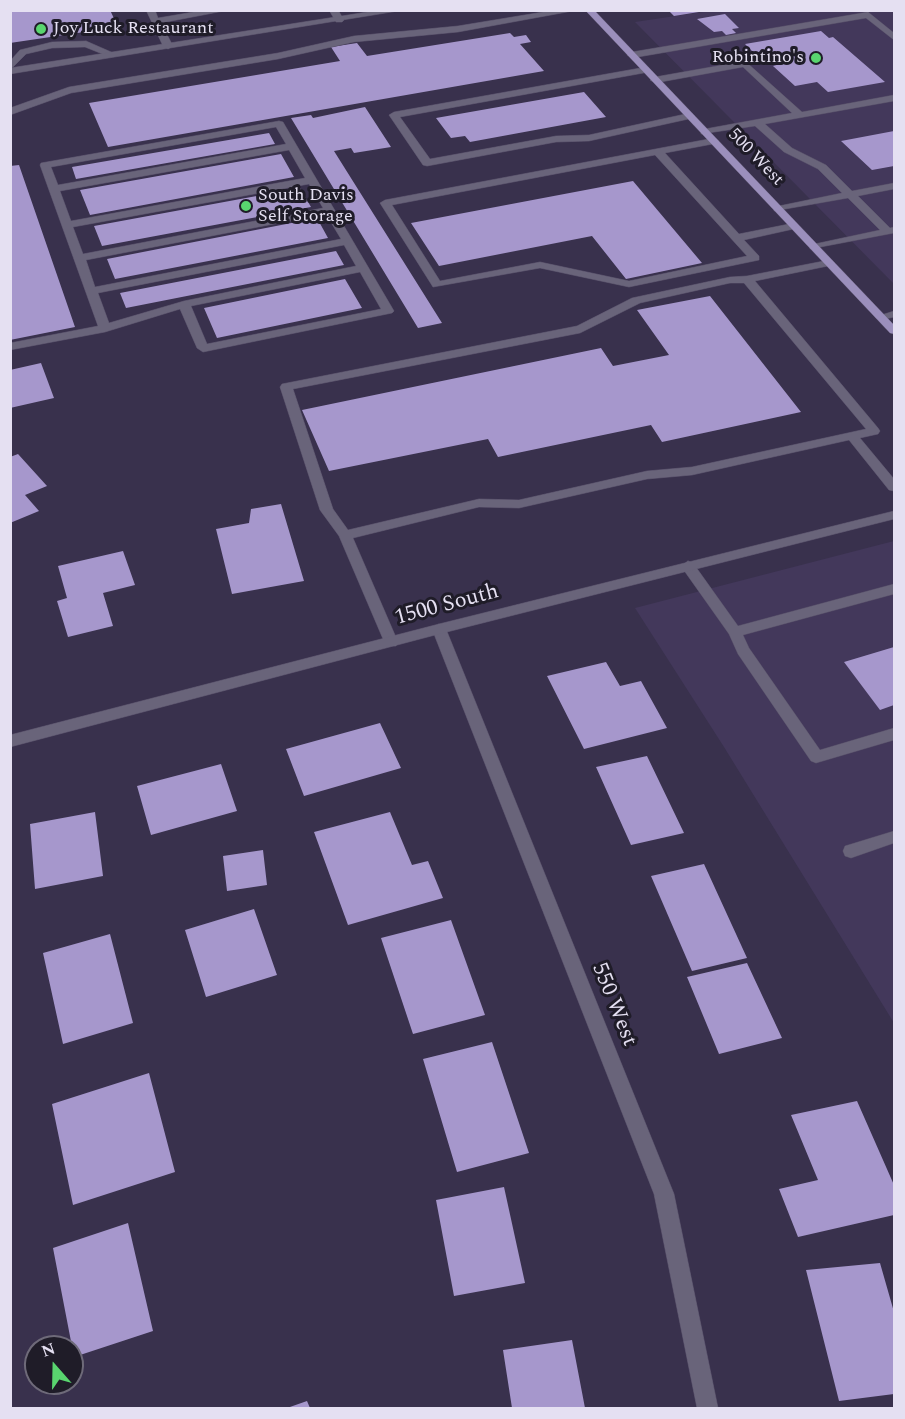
<!DOCTYPE html>
<style>
body{margin:0}
#map{position:relative;width:905px;height:1419px;overflow:hidden;background:#39314d;font-family:Spectral,serif}
canvas{display:block}
.frame{position:absolute;inset:0;border:12px solid #e5e0f2;pointer-events:none}
.north{position:absolute;left:24px;top:1335px;width:60px;height:60px;box-sizing:border-box;background:#1f1c28;border:2px solid #6e6a79;border-radius:50%;rotate:340deg;font-size:16px;font-weight:700;line-height:24px;text-align:center;color:#e5e0f2}
.north::after{content:'';display:block;margin:auto;width:21px;height:27px;background:#59d56f;clip-path:polygon(50% 0,100% 100%,50% 72%,0 100%)}
</style>
<div id="map">
<canvas width="905" height="1419"></canvas>
<div class="frame"></div>
<div class="north">N</div>
</div>
<script>
const ctx = document.querySelector('canvas').getContext('2d');
ctx.lineJoin = 'round';
function fillPath(path, color) { ctx.fillStyle = color; ctx.fill(path, 'evenodd'); }
const toPath = rows => new Path2D(rows.map(r => 'M' + r).join(''));
function stroke(path, color, width, dash) { ctx.strokeStyle = color; ctx.lineWidth = width; ctx.lineCap = dash ? 'butt' : 'round'; ctx.setLineDash(dash || []); ctx.stroke(path); }
function label(font, color, halo, rows, align = 'center') {
  ctx.font = font + ' Spectral,serif'; ctx.lineWidth = 6; ctx.setLineDash([]); ctx.textBaseline = 'middle'; ctx.strokeStyle = halo; ctx.fillStyle = color; for (const [text, x, y, turn = 0] of rows) {
    ctx.save(); ctx.translate(x, y); ctx.rotate((+turn || 0) * Math.PI / 180); ctx.textAlign = isNaN(turn) ? turn : align; if (halo) ctx.strokeText(text, 0, 0); ctx.fillText(text, 0, 0); ctx.restore();
  }
}
fillPath(toPath([
 [709,11,894,11,894,284,635,22],
 [894,541,894,1023,724,747,635,608]
]), '#43385b');
fillPath(toPath([
 [10,10,110,10,118,27,10,43],
 [668,10,699,10,699,12,674,16],
 [725,14,739,28,732,29,736,33,726,35,722,31,714,32,697,19],
 [821,31,829,38,833,37,885,82,828,92,817,82,795,86,773,66,780,64,766,51,754,53,745,44],
 [510,33,514,37,526,35,531,42,520,44,544,71,108,147,89,103,340,61,331,47,357,43,367,56],
 [584,92,606,117,470,142,465,136,451,138,436,118],
 [365,107,391,147,354,153,351,148,334,151,442,323,418,328,291,118,311,115,313,118],
 [894,131,894,166,872,170,841,141],
 [269,133,275,144,76,179,72,167],
 [281,154,294,177,90,215,80,190],
 [19,165,75,327,10,340,10,166],
 [633,181,702,263,626,279,592,236,439,266,411,223],
 [300,188,311,207,102,246,94,226],
 [317,218,328,238,115,279,107,259],
 [336,251,344,265,126,308,120,293],
 [345,279,362,308,217,338,204,308],
 [710,296,801,412,662,442,651,425,498,457,488,439,329,471,302,410,601,348,613,366,669,355,637,310],
 [41,363,54,398,10,408,10,370],
 [18,454,47,486,25,495,39,511,10,523,10,457],
 [281,504,304,581,232,594,216,529,249,523,251,509],
 [123,551,135,585,103,593,113,626,68,637,57,601,67,598,58,566],
 [894,647,894,705,880,710,844,662],
 [606,662,620,686,641,681,667,728,584,749,547,676],
 [380,723,401,768,304,796,286,749],
 [647,756,684,833,631,845,596,767],
 [221,764,237,811,151,835,137,786],
 [95,812,103,876,35,889,30,824],
 [390,812,412,865,428,861,443,898,348,925,314,832],
 [263,850,267,885,227,891,223,856],
 [704,864,747,958,692,971,651,876],
 [254,909,277,975,206,997,185,930],
 [451,920,485,1015,413,1034,381,938],
 [110,934,133,1023,63,1044,43,953],
 [747,963,782,1038,719,1054,687,977],
 [492,1042,529,1153,457,1172,423,1059],
 [149,1073,175,1172,73,1205,52,1104],
 [857,1101,894,1185,894,1215,798,1237,779,1189,818,1180,791,1115],
 [504,1187,525,1283,454,1296,436,1200],
 [128,1223,153,1331,74,1357,53,1248],
 [880,1263,894,1312,894,1394,839,1401,806,1270],
 [572,1340,585,1408,512,1408,503,1350],
 [307,1401,310,1408,287,1408]
]), '#a697cc');
const service = toPath([
 [146,10,155,10,158,18,205,10,229,10,161,23,173,46,168,49,163,46,146,10],
 [329,10,338,10,344,20,342,22,336,22,329,10],
 [555,10,578,10,458,32,354,42,278,59,71,93,10,115,10,108,69,87,278,53,354,36,458,26,555,10],
 [868,12,894,33,894,40,866,18,632,58,627,55,632,52,868,12],
 [86,41,118,55,110,57,85,47,52,48,26,54,10,70,10,61,20,50,52,42,86,41],
 [745,61,802,112,894,95,894,101,765,124,792,148,826,165,852,191,894,183,894,189,858,196,890,228,894,227,894,233,810,249,810,245,880,230,848,198,774,211,774,207,842,193,818,169,784,152,755,126,701,134,701,130,705,129,792,113,743,67,655,83,650,80,655,77,745,61],
 [646,67,649,68,649,72,400,117,430,159,556,136,589,135,690,113,695,116,693,118,589,141,556,142,427,166,423,165,389,115,394,112,646,67],
 [279,121,283,122,297,146,394,311,392,313,203,352,197,348,180,309,105,332,10,350,10,343,98,326,40,165,41,163,279,121],
 [276,127,286,144,58,185,51,167,276,127],
 [289,150,305,178,71,221,60,191,289,150],
 [309,184,323,208,83,254,73,227,309,184],
 [326,214,341,239,95,287,86,260,326,214],
 [344,245,356,266,184,301,109,323,98,293,344,245],
 [360,272,381,309,207,344,191,306,360,272],
 [714,138,719,141,718,143,665,153,739,234,794,223,799,226,798,228,744,240,759,256,759,260,629,287,540,268,433,287,380,203,385,200,714,138],
 [655,155,747,256,629,281,540,262,440,281,392,205,655,155],
 [829,260,835,263,833,265,755,281,878,428,880,431,878,434,860,438,894,479,894,491,889,490,849,440,692,475,647,479,519,508,479,507,353,538,398,642,396,646,386,646,339,536,320,510,280,387,282,384,577,326,632,298,730,277,747,276,829,260],
 [730,283,744,283,866,429,692,467,647,471,519,500,479,499,348,530,333,509,293,389,580,333,640,303,730,283],
 [894,311,894,317,881,320,875,317,894,311],
 [688,561,693,563,738,626,894,584,894,594,743,635,749,648,820,750,894,728,894,740,816,763,811,761,738,654,729,634,683,569,681,566,688,561],
 [894,831,894,843,851,858,845,856,843,851,845,846,894,831]
]);
const minor = toPath([
 [380,10,404,10,10,74,10,68,380,10],
 [439,624,446,629,674,1194,718,1408,697,1408,654,1194,432,629,439,624]
]);
const tertiary = toPath([
 [894,511,894,519,439,634,10,747,10,735,439,624,894,511]
]);
const primary = toPath([
 [585,10,594,10,894,325,894,334,890,333,585,10]
]);
stroke(service, '#554d67', 1);
stroke(minor, '#554d67', 1);
stroke(tertiary, '#554d67', 1);
stroke(primary, '#554d67', 1);
fillPath(service, '#69647a');
fillPath(minor, '#69647a');
fillPath(tertiary, '#69647a');
fillPath(primary, '#9b8fbc');
for (const [x, y, r, color] of [
 [41,29,6,"#59d56f"],
 [816,58,6,"#59d56f"],
 [246,206,6,"#59d56f"]
]) { const dot = new Path2D(); dot.arc(x, y, r, 0, 2 * Math.PI); ctx.fillStyle = color; ctx.fill(dot); stroke(dot, '#1f1c28', 2); }
label('18px', '#e5e0f2', '#1f1c28', [
 ["Joy Luck Restaurant",53,29],
 ["Robintino's",804,58,"right"],
 ["South Davis",258,196],
 ["Self Storage",258,217]
], 'left');
label('18px', '#e5e0f2', '#1f1c28', [
 ["500 West",755,158,46]
]);
label('22px', '#e5e0f2', '#1f1c28', [
 ["1500 South",447,606,-15],
 ["550 West",613,1005,68]
]);
</script>
